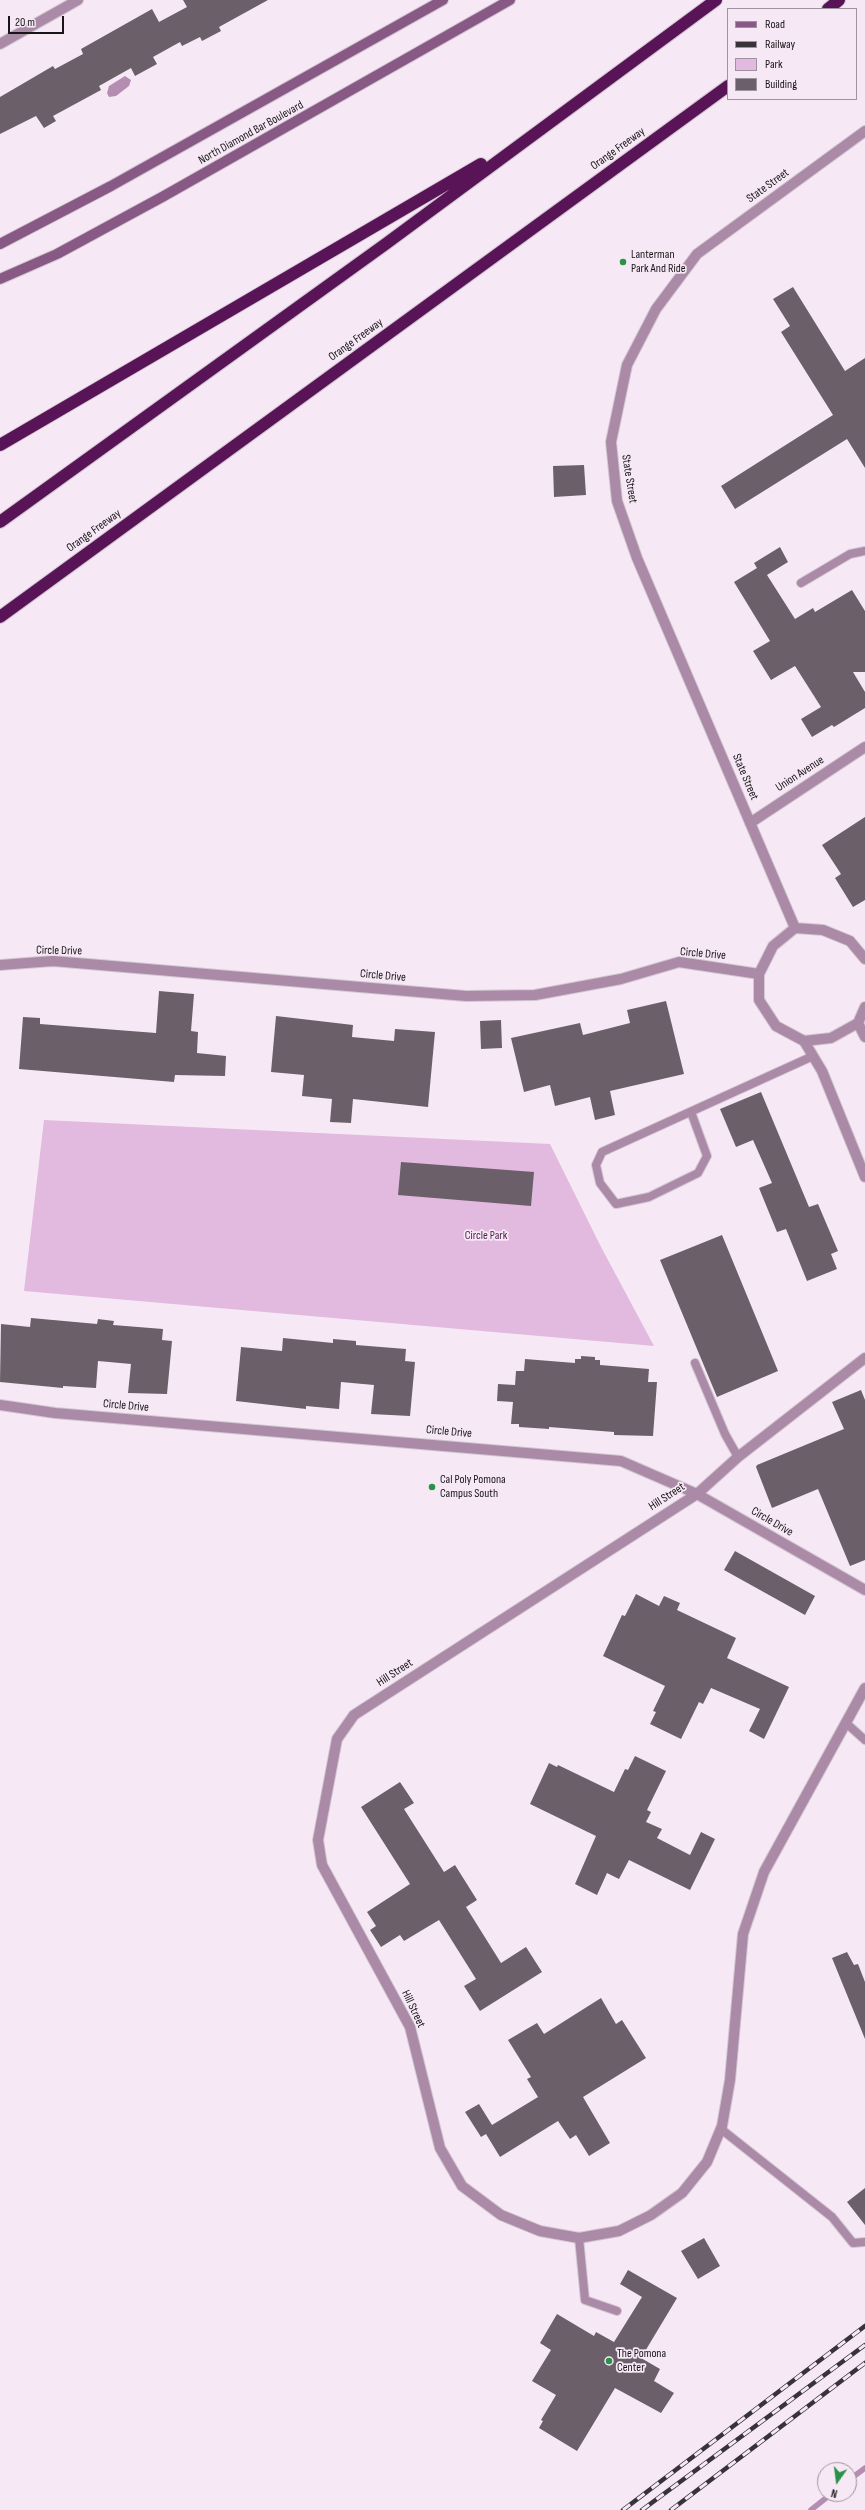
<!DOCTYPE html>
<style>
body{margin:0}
#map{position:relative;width:865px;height:2510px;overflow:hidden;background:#f6e9f5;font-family:"Sofia Sans Condensed",sans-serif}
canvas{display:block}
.legend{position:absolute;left:727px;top:8px;width:130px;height:92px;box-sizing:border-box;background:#f6e9f5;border:1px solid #9d949d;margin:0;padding:5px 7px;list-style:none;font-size:12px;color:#181418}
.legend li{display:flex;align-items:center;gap:8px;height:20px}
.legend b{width:20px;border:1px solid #9d949d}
.north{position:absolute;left:817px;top:2462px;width:40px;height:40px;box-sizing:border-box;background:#f6e9f5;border:1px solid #9d949d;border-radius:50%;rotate:194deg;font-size:11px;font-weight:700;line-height:16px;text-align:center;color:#181418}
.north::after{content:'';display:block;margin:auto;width:14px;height:18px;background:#299148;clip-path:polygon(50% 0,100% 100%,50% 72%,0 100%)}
.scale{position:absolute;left:8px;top:16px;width:56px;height:18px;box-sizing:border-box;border:2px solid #181418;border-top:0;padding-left:5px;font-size:12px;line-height:14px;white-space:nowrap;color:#181418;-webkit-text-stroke:3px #f6e9f5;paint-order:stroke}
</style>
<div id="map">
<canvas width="865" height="2510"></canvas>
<ul class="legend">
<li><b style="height:5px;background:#895986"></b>Road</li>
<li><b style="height:5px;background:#383338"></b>Railway</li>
<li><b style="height:11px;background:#e2b9df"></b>Park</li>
<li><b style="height:11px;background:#6b606a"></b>Building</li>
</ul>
<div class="north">N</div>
<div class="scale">20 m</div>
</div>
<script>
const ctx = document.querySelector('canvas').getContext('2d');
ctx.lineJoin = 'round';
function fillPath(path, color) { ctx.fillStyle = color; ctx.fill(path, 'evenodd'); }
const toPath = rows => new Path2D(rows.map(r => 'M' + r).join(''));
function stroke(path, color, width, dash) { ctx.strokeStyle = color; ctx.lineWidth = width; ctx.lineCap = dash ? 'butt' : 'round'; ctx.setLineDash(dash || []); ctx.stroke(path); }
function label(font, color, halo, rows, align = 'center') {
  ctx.font = font + ' "Sofia Sans Condensed",sans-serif'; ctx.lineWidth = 3.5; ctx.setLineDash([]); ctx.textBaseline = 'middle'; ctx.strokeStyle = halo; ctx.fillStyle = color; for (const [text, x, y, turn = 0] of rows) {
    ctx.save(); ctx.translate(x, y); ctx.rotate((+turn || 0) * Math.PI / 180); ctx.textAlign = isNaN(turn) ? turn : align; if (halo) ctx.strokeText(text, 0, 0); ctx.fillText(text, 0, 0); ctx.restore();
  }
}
fillPath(toPath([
 [44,1120,550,1144,601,1247,654,1346,24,1291]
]), '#e2b9df');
fillPath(toPath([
 [125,76,131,80,129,86,116,96,109,97,107,93,109,86]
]), '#b58db2');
stroke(toPath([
 [849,2480,865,2468],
 [811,2510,831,2494]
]), '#b58db2', 5.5);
fillPath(toPath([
 [183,0,268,0,219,27,221,31,202,41,200,37,182,46,180,42,153,57,157,64,135,76,131,68,99,86,101,90,53,116,56,121,44,128,36,116,0,134,0,97,53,66,55,69,83,54,81,49,152,9,159,22,187,7],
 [793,287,845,371,865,358,865,468,847,439,735,509,721,486,833,415,781,332,790,326,773,299],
 [584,465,586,495,554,497,553,466],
 [780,547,788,562,767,575,795,619,813,608,815,612,852,590,865,611,865,672,853,672,865,692,865,708,834,727,832,725,812,737,801,719,821,707,795,666,771,680,753,651,770,641,734,582,757,568,754,563],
 [865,817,865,900,853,907,835,878,841,874,822,845],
 [159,991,194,994,191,1031,198,1032,197,1053,226,1056,225,1076,175,1075,174,1082,19,1069,23,1017,40,1018,40,1024,156,1033],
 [666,1001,684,1074,610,1091,615,1115,595,1120,590,1097,555,1106,550,1085,524,1092,511,1038,580,1023,583,1035,630,1023,627,1010],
 [276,1016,353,1025,352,1037,394,1041,395,1029,435,1032,428,1107,353,1099,351,1123,330,1122,332,1099,302,1096,304,1075,271,1072],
 [501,1020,502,1048,481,1049,480,1021],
 [761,1092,809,1207,818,1204,838,1251,831,1254,837,1269,807,1281,786,1229,777,1232,759,1188,772,1183,753,1140,736,1147,720,1109],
 [401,1162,534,1172,531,1206,398,1195],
 [722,1235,778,1371,717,1397,660,1260],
 [31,1318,97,1324,98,1319,114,1321,113,1325,163,1329,162,1340,172,1341,167,1394,128,1393,131,1364,98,1361,96,1388,63,1386,63,1388,0,1382,1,1324,30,1327],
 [283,1338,333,1343,333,1339,356,1341,356,1345,406,1349,405,1361,415,1362,410,1416,371,1414,374,1385,341,1382,339,1409,306,1406,306,1409,236,1401,241,1347,282,1351],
 [581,1356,595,1357,595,1360,600,1360,600,1365,649,1369,648,1382,657,1382,653,1436,614,1435,614,1432,549,1427,549,1429,519,1427,519,1424,511,1424,513,1402,497,1401,498,1384,515,1385,516,1371,524,1371,525,1359,575,1363,575,1359,581,1359],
 [861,1390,865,1400,865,1560,850,1566,818,1489,772,1508,756,1467,757,1465,844,1429,832,1402],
 [735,1551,815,1596,805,1615,724,1570],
 [636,1594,659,1606,664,1596,680,1603,677,1610,736,1638,727,1658,789,1687,764,1739,749,1731,760,1709,711,1688,703,1704,699,1702,681,1739,650,1724,656,1712,653,1711,665,1686,603,1656,622,1615,625,1616],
 [635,1756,666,1771,647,1810,651,1812,646,1822,662,1829,657,1838,690,1855,701,1832,715,1839,690,1890,629,1860,619,1879,607,1873,597,1895,575,1884,596,1836,530,1804,549,1763,557,1767,558,1765,614,1792,625,1769,628,1770],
 [400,1782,414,1803,404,1809,444,1872,455,1865,477,1900,466,1907,501,1963,526,1947,542,1972,480,2011,464,1986,476,1979,439,1920,404,1941,400,1935,381,1947,370,1930,376,1926,367,1912,410,1884,361,1807],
 [847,1952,854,1965,858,1964,865,1982,865,2039,832,1958],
 [601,1998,616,2024,622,2020,646,2058,583,2097,610,2143,589,2156,576,2135,570,2139,558,2121,500,2157,486,2134,481,2137,465,2112,479,2104,492,2125,538,2097,527,2079,531,2077,508,2040,537,2023,544,2034],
 [865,2188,865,2225,847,2202],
 [704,2238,720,2266,698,2279,681,2251],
 [628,2270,677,2298,641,2358,660,2369,654,2381,674,2393,661,2413,615,2388,577,2451,539,2428,543,2421,541,2420,556,2395,532,2381,551,2350,540,2343,557,2314,594,2336,596,2332,614,2342,642,2297,620,2284]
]), '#6b606a');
const lane = toPath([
 [801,583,850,554,865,551],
 [691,1112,707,1156,698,1173,649,1197,616,1204,600,1183,596,1165,602,1152,813,1056],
 [695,1363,725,1434,738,1457],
 [846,1723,865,1740],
 [721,2129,832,2217,853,2243,865,2242],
 [579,2238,585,2300,617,2311]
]);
const street = toPath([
 [0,44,78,0],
 [750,823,865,747],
 [795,928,637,558,617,501,611,442,627,365,656,309,697,254,865,131],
 [865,959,850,941,823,930,795,928,773,946,759,974,759,1000,776,1026,804,1041,831,1038,858,1023,865,1007],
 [0,965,53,961,466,996,535,995,621,979,679,962,759,974],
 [858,1023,865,1037],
 [804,1041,822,1071,865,1177],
 [865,1358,738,1457,697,1494,354,1715,337,1739,318,1840,322,1865,410,2027,440,2148,462,2186,501,2215,540,2231,579,2238,619,2231,651,2215,682,2193,707,2162,722,2126,730,2080,743,1934,764,1872,865,1688],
 [0,1405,55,1413,621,1461,697,1494,865,1590]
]);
const secondary = toPath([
 [0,244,111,186,443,0],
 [0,279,57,254,164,196,510,0]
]);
const highway = toPath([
 [828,9,839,0],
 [0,445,481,164],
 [0,522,387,243,716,0],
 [0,617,728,86]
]);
stroke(lane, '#d2c7d2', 10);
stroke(street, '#d2c7d2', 12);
stroke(secondary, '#d2c7d2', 12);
stroke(highway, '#d2c7d2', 14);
stroke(lane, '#ab8aa8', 8);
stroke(street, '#ab8aa8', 10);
stroke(secondary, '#895986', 10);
stroke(highway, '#591357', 12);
const rail = toPath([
 [623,2510,865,2326],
 [642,2510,865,2345],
 [671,2510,865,2363]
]);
stroke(rail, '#383338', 4.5);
stroke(rail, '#f6e9f5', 3, [9]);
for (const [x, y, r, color] of [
 [623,262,4,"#299148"],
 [432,1487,4,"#299148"],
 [609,2361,4,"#299148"]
]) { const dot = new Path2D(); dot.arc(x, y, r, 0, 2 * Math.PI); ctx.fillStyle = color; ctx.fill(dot); stroke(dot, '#f6e9f5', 1.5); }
label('12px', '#181418', '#f6e9f5', [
 ["North Diamond Bar Boulevard",251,133,-29],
 ["Orange Freeway",618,149,-36],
 ["State Street",768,186,-36],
 ["Orange Freeway",356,340,-36],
 ["State Street",629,479,81],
 ["Orange Freeway",94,531,-36],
 ["Union Avenue",800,774,-33],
 ["State Street",745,777,67],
 ["Circle Drive",59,951,1],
 ["Circle Drive",703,954,5],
 ["Circle Drive",383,976,5],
 ["Circle Drive",126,1406,5],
 ["Circle Drive",449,1432,5],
 ["Hill Street",667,1497,-33],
 ["Circle Drive",772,1522,30],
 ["Hill Street",395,1673,-33],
 ["Hill Street",413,2009,65]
]);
label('12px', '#181418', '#f6e9f5', [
 ["Lanterman",631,255],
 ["Park And Ride",631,269],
 ["Cal Poly Pomona",440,1480],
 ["Campus South",440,1494],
 ["The Pomona",617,2354],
 ["Center",617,2368]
], 'left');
label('12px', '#522050', '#f6e9f5', [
 ["Circle Park",486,1236]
]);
</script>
